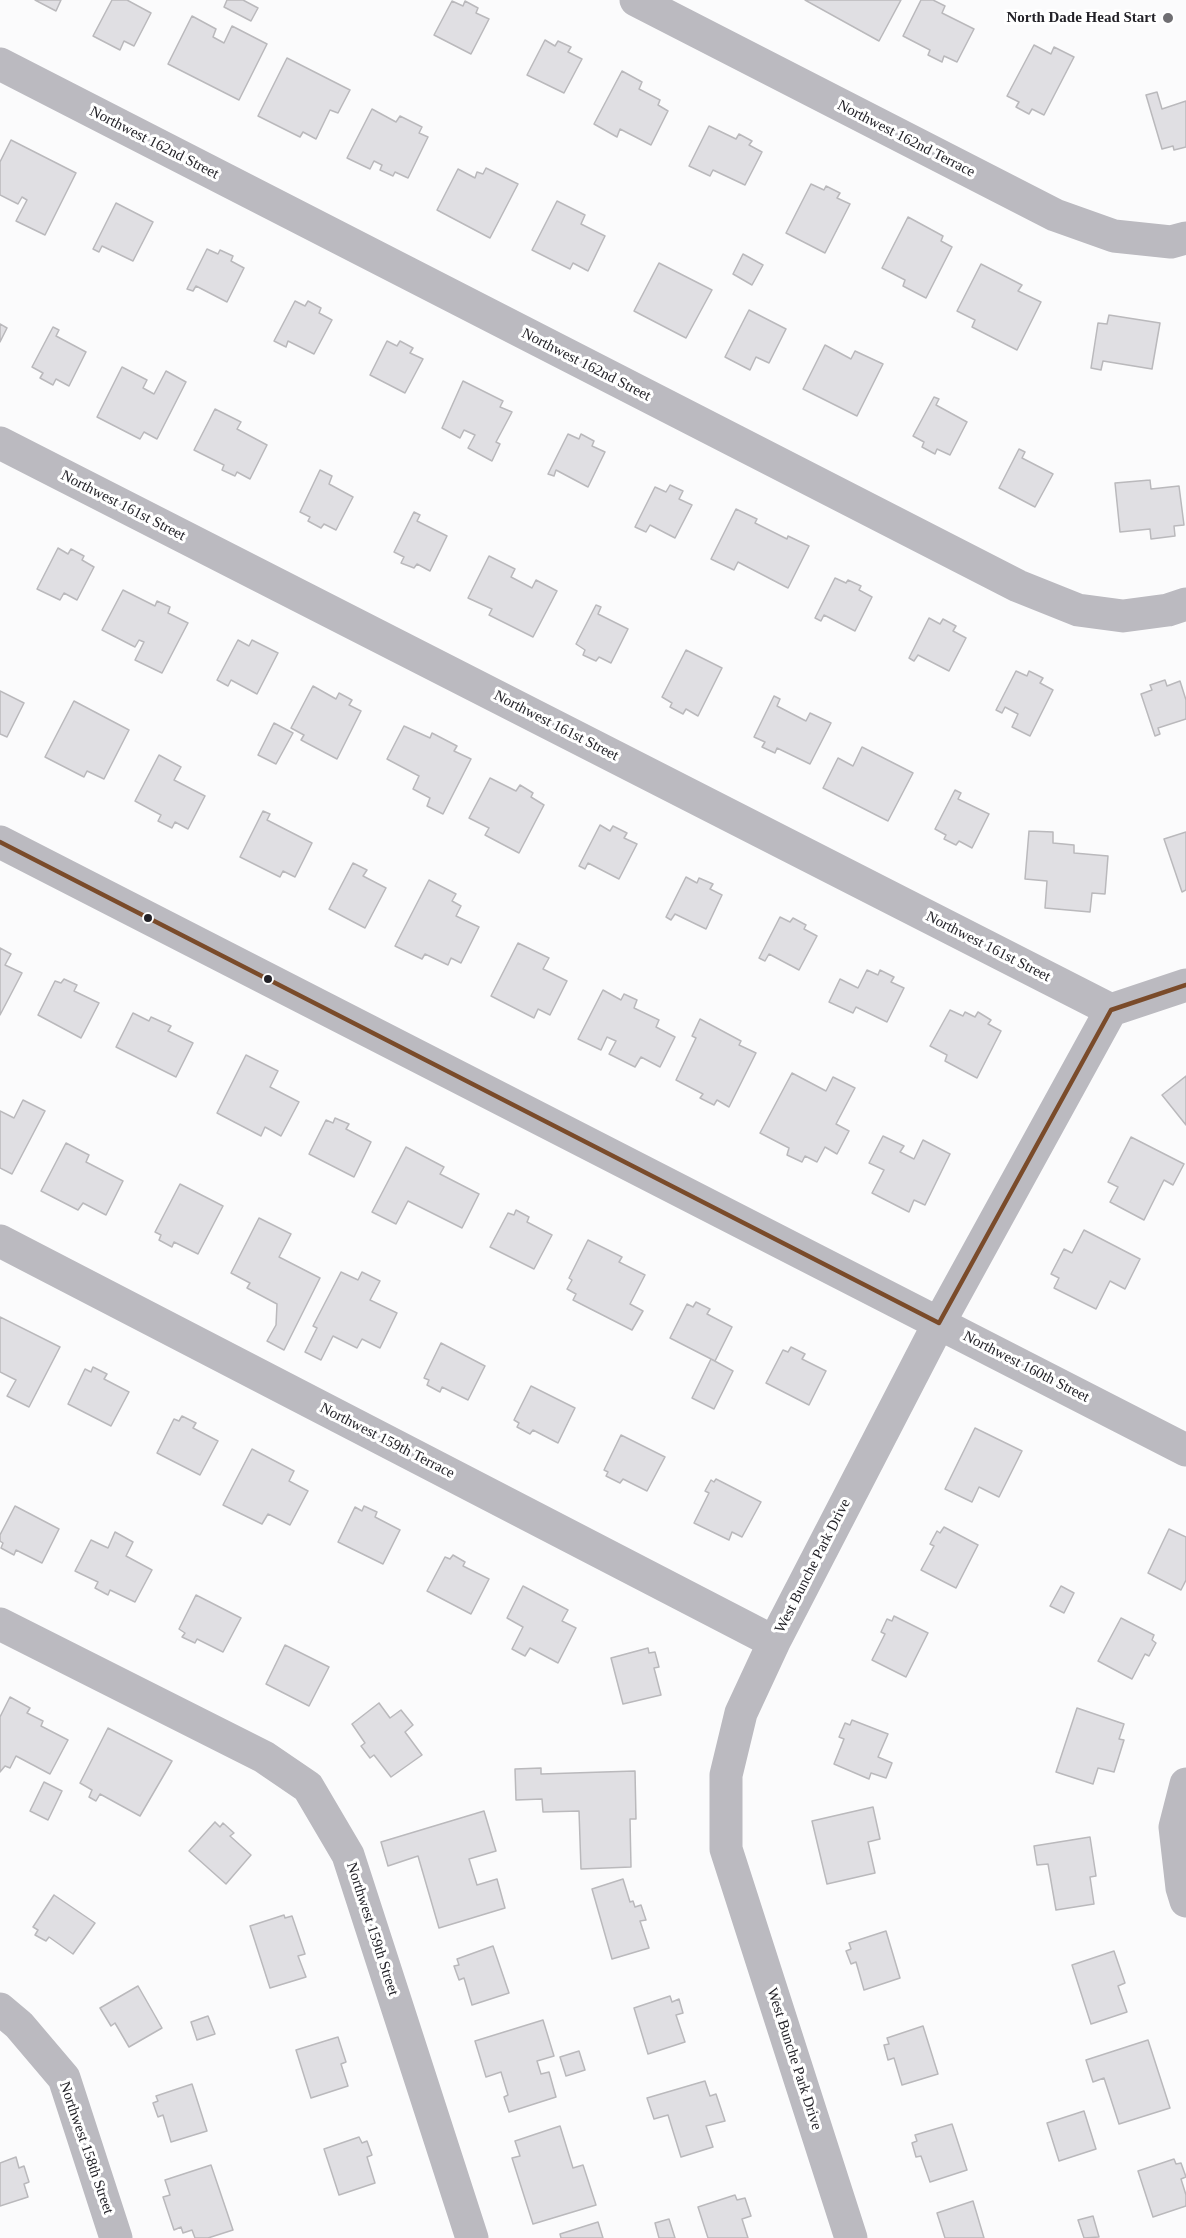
<!DOCTYPE html>
<style>
body{margin:0}
canvas{display:block;background:#fbfbfc}
</style>
<canvas width="1186" height="2238"></canvas>
<script>
const ctx = document.querySelector('canvas').getContext('2d');
ctx.lineJoin = 'round';
function fillPath(path, color) { ctx.fillStyle = color; ctx.fill(path, 'evenodd'); }
const toPath = rows => new Path2D(rows.map(r => 'M' + r).join(''));
function stroke(path, color, width, dash) { ctx.strokeStyle = color; ctx.lineWidth = width; ctx.lineCap = dash ? 'butt' : 'round'; ctx.setLineDash(dash || []); ctx.stroke(path); }
function label(font, color, halo, rows, align = 'center') {
  ctx.font = font + ' "Times New Roman",serif'; ctx.lineWidth = 6; ctx.setLineDash([]); ctx.textBaseline = 'middle'; ctx.strokeStyle = halo; ctx.fillStyle = color; for (const [text, x, y, turn = 0] of rows) {
    ctx.save(); ctx.translate(x, y); ctx.rotate((+turn || 0) * Math.PI / 180); ctx.textAlign = isNaN(turn) ? turn : align; if (halo) ctx.strokeText(text, 0, 0); ctx.fillText(text, 0, 0); ctx.restore();
  }
}
const building = toPath([
 [35,0,61,0,56,11,35,0],
 [112,0,127,0,151,13,134,46,124,41,120,50,93,36,112,0],
 [227,0,243,0,258,8,251,21,224,7,227,0],
 [805,0,901,0,879,41,805,0],
 [921,0,933,0,945,6,942,13,974,29,957,62,944,56,942,62,928,55,930,50,903,36,921,0],
 [452,1,463,6,465,1,478,8,476,13,489,19,471,54,434,35,452,1],
 [192,16,216,29,213,37,224,43,232,26,267,44,239,100,168,64,192,16],
 [545,40,555,46,558,41,571,47,568,52,582,59,564,93,527,75,545,40],
 [1034,45,1051,54,1054,47,1074,57,1044,115,1032,109,1029,114,1016,107,1019,102,1007,96,1034,45],
 [287,58,350,90,338,113,330,110,316,139,303,132,300,137,258,116,287,58],
 [622,71,642,82,639,89,660,100,658,105,668,111,651,145,620,129,617,137,594,124,622,71],
 [1157,92,1162,109,1186,101,1186,147,1174,150,1173,146,1162,149,1146,95,1157,92],
 [372,109,396,122,400,116,422,127,419,133,428,137,408,178,395,172,393,176,380,170,382,165,374,161,370,169,347,158,372,109],
 [709,126,736,139,739,134,752,141,749,145,762,152,745,185,713,170,710,176,689,166,709,126],
 [11,140,76,173,45,235,16,221,27,200,22,197,18,204,0,195,0,162,11,140],
 [486,168,518,184,490,238,437,210,458,169,475,178,477,172,483,174,486,168],
 [811,184,824,190,826,186,840,193,837,198,850,204,825,253,786,233,811,184],
 [557,201,585,215,581,224,605,236,588,271,573,263,570,269,532,250,557,201],
 [116,203,153,222,133,261,102,246,99,252,93,249,116,203],
 [908,217,943,236,941,241,952,247,926,298,903,286,905,280,882,268,908,217],
 [207,249,218,254,220,250,233,256,231,261,244,268,227,302,196,286,193,291,187,289,207,249],
 [743,254,763,265,752,285,733,274,743,254],
 [659,263,712,290,686,338,634,311,659,263],
 [981,264,1022,285,1018,291,1041,302,1017,350,972,327,975,320,957,311,981,264],
 [295,301,305,306,308,301,321,308,319,313,332,320,314,354,288,341,286,347,274,341,295,301],
 [749,310,786,329,769,363,756,357,750,370,725,357,749,310],
 [1109,315,1160,323,1152,369,1103,361,1101,370,1091,368,1098,323,1107,324,1109,315],
 [0,324,7,328,0,342,0,324],
 [53,327,59,330,56,336,86,352,69,386,56,379,53,385,40,378,43,373,32,367,53,327],
 [387,341,397,346,400,341,413,348,410,353,423,359,405,393,370,375,387,341],
 [825,345,851,359,855,351,883,364,857,416,803,389,825,345],
 [122,367,147,380,143,388,154,394,166,371,186,382,157,439,144,432,140,439,97,417,122,367],
 [463,381,503,401,500,407,512,412,496,442,500,444,492,461,468,448,475,435,464,430,460,438,442,428,463,381],
 [934,397,939,399,936,405,967,422,950,455,937,449,935,454,922,447,924,442,913,436,934,397],
 [215,409,241,422,237,429,267,445,250,479,237,472,235,476,222,470,224,465,194,450,215,409],
 [568,434,579,439,581,434,594,441,592,446,605,452,588,487,556,470,554,476,548,474,568,434],
 [1019,449,1025,452,1022,458,1053,474,1035,507,999,488,1019,449],
 [320,470,332,476,329,484,353,497,336,530,324,524,321,528,308,521,310,517,300,512,320,470],
 [1150,480,1151,489,1179,486,1184,525,1174,526,1175,536,1151,539,1150,529,1120,532,1115,483,1150,480],
 [670,485,683,491,679,499,692,505,675,538,650,525,646,532,635,527,655,487,666,492,670,485],
 [736,509,757,519,755,523,787,539,788,536,809,546,788,588,738,562,734,570,711,559,736,509],
 [414,512,420,515,417,521,447,536,430,571,417,564,414,568,401,563,404,557,394,552,414,512],
 [58,548,68,554,71,549,84,556,82,560,94,567,77,600,64,593,60,600,37,589,58,548],
 [489,556,515,569,511,577,532,588,536,580,557,591,533,637,489,615,492,609,468,598,489,556],
 [835,578,846,583,848,580,861,586,859,590,872,597,855,631,824,615,821,621,815,618,835,578],
 [123,590,155,606,157,601,170,607,168,613,188,623,162,673,135,660,144,642,139,640,135,647,102,630,123,590],
 [596,605,601,607,598,614,628,629,611,663,599,657,596,661,583,655,585,650,576,644,596,605],
 [929,618,940,624,943,619,956,626,953,631,966,638,949,671,918,655,914,661,909,658,929,618],
 [238,640,249,646,252,640,278,653,257,694,231,680,228,686,217,680,238,640],
 [686,650,722,668,698,716,686,709,683,714,670,707,672,703,662,697,686,650],
 [1016,671,1027,676,1029,671,1043,678,1040,683,1053,690,1030,736,1012,727,1018,714,1005,707,1002,713,996,710,1016,671],
 [1165,680,1167,686,1180,681,1186,700,1186,719,1158,728,1160,734,1155,736,1141,694,1152,690,1150,685,1165,680],
 [313,686,336,699,339,693,352,700,349,705,361,711,337,759,301,740,304,735,291,728,313,686],
 [0,691,24,703,7,737,0,734,0,691],
 [774,696,780,699,777,706,806,721,810,713,831,723,810,764,777,748,775,753,762,747,765,742,754,737,774,696],
 [74,701,129,730,104,779,87,771,84,777,45,757,74,701],
 [274,723,293,733,276,764,258,755,274,723],
 [404,726,430,738,432,733,457,746,454,751,471,759,443,814,427,806,430,798,413,789,419,776,387,759,404,726],
 [862,747,913,773,888,821,823,788,838,758,853,766,862,747],
 [159,755,181,767,174,780,205,796,188,829,175,822,172,828,158,821,161,815,135,801,159,755],
 [490,778,516,791,520,785,533,793,531,797,544,805,519,853,485,835,489,828,469,818,490,778],
 [955,790,961,793,958,799,989,814,972,848,959,841,956,845,944,839,946,835,935,829,955,790],
 [263,811,270,814,267,820,312,843,295,877,283,871,280,877,240,857,263,811],
 [600,825,610,831,613,826,627,833,624,838,637,844,619,879,588,863,585,869,579,866,600,825],
 [1029,831,1053,832,1053,843,1074,845,1074,853,1108,856,1105,894,1092,893,1090,912,1045,908,1047,881,1025,879,1029,831],
 [1186,832,1186,890,1182,892,1164,839,1186,832],
 [353,863,367,870,363,876,386,888,365,928,329,909,353,863],
 [686,877,697,883,699,878,713,884,710,889,722,895,706,929,675,914,671,920,666,917,686,877],
 [429,880,456,894,452,901,461,906,456,916,479,927,461,963,451,958,448,965,425,954,422,959,395,946,429,880],
 [780,917,790,922,793,918,806,925,804,929,817,936,799,970,769,954,765,961,759,958,780,917],
 [518,943,549,958,543,969,567,981,550,1015,538,1009,534,1018,491,996,518,943],
 [0,948,11,954,5,965,22,973,0,1015,0,948],
 [867,970,878,975,880,970,894,977,891,982,904,988,887,1022,856,1007,853,1013,829,1002,840,979,858,988,867,970],
 [64,979,77,985,74,991,99,1003,81,1038,38,1015,55,981,61,983,64,979],
 [603,990,621,1000,624,994,637,1000,634,1008,659,1020,656,1027,675,1037,660,1067,641,1057,635,1067,609,1054,616,1041,607,1037,601,1050,578,1039,603,990],
 [950,1010,963,1016,965,1012,975,1017,978,1012,991,1020,988,1024,1001,1031,977,1078,945,1061,947,1055,930,1046,950,1010],
 [133,1013,149,1021,151,1017,171,1026,168,1031,193,1043,176,1077,116,1047,133,1013],
 [700,1019,741,1041,739,1045,756,1053,729,1107,717,1100,714,1105,700,1098,703,1094,676,1080,696,1038,692,1036,700,1019],
 [246,1055,278,1071,270,1087,299,1102,281,1136,265,1127,261,1136,217,1113,246,1055],
 [792,1073,826,1091,833,1077,855,1088,836,1124,849,1131,837,1154,825,1147,817,1162,805,1156,802,1162,787,1155,789,1148,760,1133,792,1073],
 [1186,1076,1186,1125,1162,1095,1186,1076],
 [23,1100,45,1111,12,1174,0,1168,0,1111,14,1118,23,1100],
 [335,1118,349,1124,346,1129,371,1142,354,1177,309,1154,326,1120,333,1123,335,1118],
 [883,1136,904,1146,900,1152,914,1159,923,1140,950,1154,925,1205,914,1200,909,1212,872,1193,884,1170,869,1163,883,1136],
 [1131,1137,1184,1164,1173,1185,1164,1180,1144,1220,1110,1202,1118,1187,1108,1182,1131,1137],
 [66,1143,89,1155,86,1162,123,1181,106,1215,83,1203,78,1210,41,1191,66,1143],
 [406,1147,444,1167,440,1174,479,1194,462,1228,408,1201,396,1224,372,1212,406,1147],
 [180,1184,223,1206,198,1254,174,1242,172,1247,159,1240,161,1235,155,1232,180,1184],
 [516,1210,529,1217,527,1222,552,1235,534,1269,490,1247,508,1213,514,1215,516,1210],
 [259,1218,291,1234,279,1257,320,1278,284,1350,267,1341,276,1325,277,1304,247,1288,250,1283,231,1273,259,1218],
 [1084,1230,1140,1259,1125,1289,1110,1281,1096,1309,1054,1288,1059,1278,1051,1274,1064,1249,1072,1253,1084,1230],
 [588,1240,622,1257,619,1262,645,1275,630,1304,643,1311,632,1330,573,1300,576,1294,567,1289,572,1280,569,1278,588,1240],
 [341,1272,358,1280,362,1272,380,1281,370,1300,397,1313,380,1348,362,1339,357,1348,333,1336,321,1360,305,1352,317,1328,313,1326,341,1272],
 [696,1302,710,1309,707,1314,732,1327,715,1361,670,1338,687,1304,693,1307,696,1302],
 [0,1317,60,1347,29,1407,7,1396,16,1380,0,1372,0,1317],
 [441,1343,485,1366,468,1400,442,1387,440,1392,427,1385,429,1380,424,1378,441,1343],
 [791,1347,805,1354,802,1359,826,1371,809,1405,766,1383,783,1350,788,1352,791,1347],
 [711,1359,733,1371,714,1409,692,1398,711,1359],
 [93,1367,107,1374,104,1379,129,1392,111,1426,68,1404,85,1369,91,1372,93,1367],
 [531,1386,575,1408,558,1443,533,1430,530,1434,517,1427,519,1423,514,1420,531,1386],
 [182,1416,196,1423,193,1428,218,1441,200,1475,157,1453,174,1419,179,1421,182,1416],
 [975,1428,1022,1451,999,1497,979,1487,972,1502,945,1489,975,1428],
 [621,1435,665,1457,647,1491,623,1479,620,1483,606,1476,608,1472,604,1470,621,1435],
 [252,1449,294,1471,289,1481,308,1491,290,1525,268,1514,262,1524,223,1505,252,1449],
 [716,1479,761,1502,742,1537,732,1532,729,1540,694,1523,709,1493,705,1491,711,1480,714,1482,716,1479],
 [15,1506,59,1529,42,1563,16,1550,14,1555,1,1548,3,1543,0,1541,0,1535,15,1506],
 [364,1506,377,1512,375,1517,400,1530,383,1564,338,1542,355,1507,362,1511,364,1506],
 [944,1527,978,1545,956,1588,921,1570,934,1546,930,1544,937,1531,940,1533,944,1527],
 [1169,1529,1186,1537,1186,1580,1181,1590,1148,1573,1169,1529],
 [115,1532,133,1542,126,1556,152,1570,135,1602,110,1590,108,1595,95,1588,98,1582,75,1571,91,1540,108,1548,115,1532],
 [453,1555,465,1562,463,1566,489,1579,471,1614,427,1591,445,1557,450,1559,453,1555],
 [523,1586,568,1610,562,1621,576,1628,558,1663,530,1648,525,1656,512,1649,523,1627,507,1618,523,1586],
 [1061,1586,1074,1593,1064,1613,1050,1606,1061,1586],
 [196,1595,241,1618,223,1652,197,1639,195,1643,182,1637,185,1633,179,1629,196,1595],
 [894,1616,928,1633,906,1677,872,1660,885,1634,881,1632,887,1619,892,1621,894,1616],
 [1121,1618,1154,1635,1152,1640,1156,1643,1149,1656,1145,1654,1132,1679,1098,1661,1121,1618],
 [285,1645,329,1667,309,1706,266,1684,285,1645],
 [648,1648,649,1653,655,1652,659,1667,654,1668,661,1695,623,1704,611,1658,648,1648],
 [10,1697,30,1708,27,1713,43,1721,41,1726,68,1740,50,1774,16,1756,10,1768,5,1766,0,1772,0,1717,10,1697],
 [379,1703,390,1718,401,1710,413,1725,405,1732,422,1755,391,1777,374,1755,370,1758,361,1746,365,1743,352,1724,379,1703],
 [1077,1708,1124,1724,1119,1739,1124,1740,1114,1772,1098,1768,1093,1784,1056,1772,1077,1708],
 [852,1720,888,1734,878,1757,892,1763,886,1778,871,1773,869,1779,834,1764,844,1739,839,1737,845,1723,850,1725,852,1720],
 [108,1728,172,1761,140,1816,100,1794,96,1801,89,1797,92,1790,80,1783,108,1728],
 [541,1768,541,1774,635,1771,636,1819,630,1819,631,1867,581,1869,579,1811,543,1812,542,1799,516,1800,515,1769,541,1768],
 [44,1782,62,1791,48,1820,30,1811,44,1782],
 [873,1807,880,1839,868,1842,875,1873,827,1884,812,1821,873,1807],
 [484,1811,496,1851,469,1859,477,1885,497,1879,505,1908,439,1928,418,1856,388,1866,381,1842,484,1811],
 [215,1822,220,1827,223,1823,234,1833,230,1836,251,1855,226,1884,189,1851,215,1822],
 [1090,1837,1096,1876,1090,1877,1094,1904,1056,1910,1048,1864,1037,1865,1034,1846,1090,1837],
 [623,1879,630,1902,633,1901,635,1907,641,1905,646,1920,640,1921,649,1948,612,1959,592,1889,623,1879],
 [54,1895,95,1923,73,1954,49,1937,46,1941,35,1935,38,1930,33,1927,54,1895],
 [284,1915,285,1918,292,1916,305,1954,298,1956,306,1977,270,1988,250,1926,284,1915],
 [886,1931,900,1978,864,1990,856,1962,851,1964,846,1951,851,1949,849,1943,886,1931],
 [493,1946,509,1993,472,2005,464,1978,459,1980,454,1966,459,1965,457,1959,493,1946],
 [1114,1951,1125,1983,1118,1986,1127,2012,1091,2024,1072,1965,1114,1951],
 [138,1986,162,2028,129,2047,115,2023,111,2026,100,2008,138,1986],
 [670,1996,672,2002,679,1999,683,2013,676,2015,685,2042,648,2054,634,2008,670,1996],
 [208,2016,215,2034,197,2040,191,2022,208,2016],
 [543,2020,554,2056,537,2061,541,2074,549,2072,556,2097,509,2112,504,2097,508,2095,501,2072,486,2077,475,2041,543,2020],
 [923,2026,938,2074,902,2085,894,2058,888,2060,884,2045,889,2044,887,2038,923,2026],
 [338,2037,346,2062,341,2064,348,2086,311,2098,296,2050,338,2037],
 [1148,2040,1170,2108,1119,2124,1104,2078,1093,2082,1086,2060,1148,2040],
 [579,2051,585,2070,566,2076,560,2057,579,2051],
 [705,2081,710,2096,716,2094,725,2121,706,2126,713,2147,681,2157,668,2115,654,2119,647,2098,705,2081],
 [192,2084,207,2131,171,2142,163,2115,158,2117,153,2103,158,2101,156,2096,192,2084],
 [1084,2111,1096,2149,1059,2161,1047,2123,1084,2111],
 [952,2124,967,2170,930,2182,921,2156,916,2157,912,2143,917,2141,915,2135,952,2124],
 [560,2126,573,2168,583,2165,596,2205,533,2224,512,2158,520,2156,515,2141,560,2126],
 [359,2137,362,2143,367,2141,372,2155,367,2157,375,2183,339,2195,324,2149,359,2137],
 [16,2157,19,2168,24,2166,29,2182,24,2184,28,2197,0,2206,0,2163,16,2157],
 [1174,2159,1176,2164,1181,2163,1186,2177,1181,2179,1186,2195,1186,2206,1153,2217,1138,2171,1174,2159],
 [211,2165,233,2230,208,2238,195,2238,192,2230,183,2233,181,2227,174,2230,163,2197,170,2195,165,2180,211,2165],
 [735,2195,737,2200,745,2198,751,2216,742,2219,748,2238,708,2238,698,2207,735,2195],
 [973,2201,984,2238,945,2238,937,2213,973,2201],
 [1093,2216,1099,2237,1084,2238,1078,2220,1093,2216],
 [669,2219,675,2238,659,2238,655,2223,669,2219],
 [598,2222,603,2238,561,2238,560,2234,598,2222]
]);
fillPath(building, '#e0dfe3');
stroke(building, '#bab9bc', 1.5);
stroke(toPath([
 [636,0,1055,215,1114,236,1171,242,1186,238],
 [0,64,1018,586,1078,610,1123,616,1168,610,1186,604],
 [0,443,1111,1010],
 [0,842,1186,1450],
 [0,1241,774,1642],
 [0,1624,264,1757,308,1787,348,1855,472,2238],
 [1186,1784,1175,1827,1182,1888,1186,1901],
 [0,2009,19,2025,64,2078,116,2238],
 [851,2238,726,1849,726,1775,741,1713,774,1642,939,1323,1111,1010,1186,985]
]), '#bbbac0', 33);
stroke(toPath([
 [0,842,939,1323,1111,1010,1186,985]
]), '#7a4b2a', 4.5);
for (const [x, y, r, color] of [
 [1168,18,6,"#6f6e72"],
 [148,918,5,"#232228"],
 [268,979,5,"#232228"]
]) { const dot = new Path2D(); dot.arc(x, y, r, 0, 2 * Math.PI); ctx.fillStyle = color; ctx.fill(dot); stroke(dot, '#fff', 2); }
label('bold 15px', '#232228', '#fff', [
 ["North Dade Head Start",1156,18]
], 'right');
label('15px', '#232228', '#fff', [
 ["Northwest 162nd Terrace",906,139,27],
 ["Northwest 162nd Street",154,143,27],
 ["Northwest 162nd Street",586,365,27],
 ["Northwest 161st Street",123,506,27],
 ["Northwest 161st Street",556,726,27],
 ["Northwest 161st Street",988,947,27],
 ["Northwest 160th Street",1026,1367,27],
 ["Northwest 159th Terrace",387,1441,27],
 ["West Bunche Park Drive",813,1566,-63],
 ["Northwest 159th Street",372,1929,72],
 ["West Bunche Park Drive",794,2059,72],
 ["Northwest 158th Street",86,2148,71]
]);
</script>
